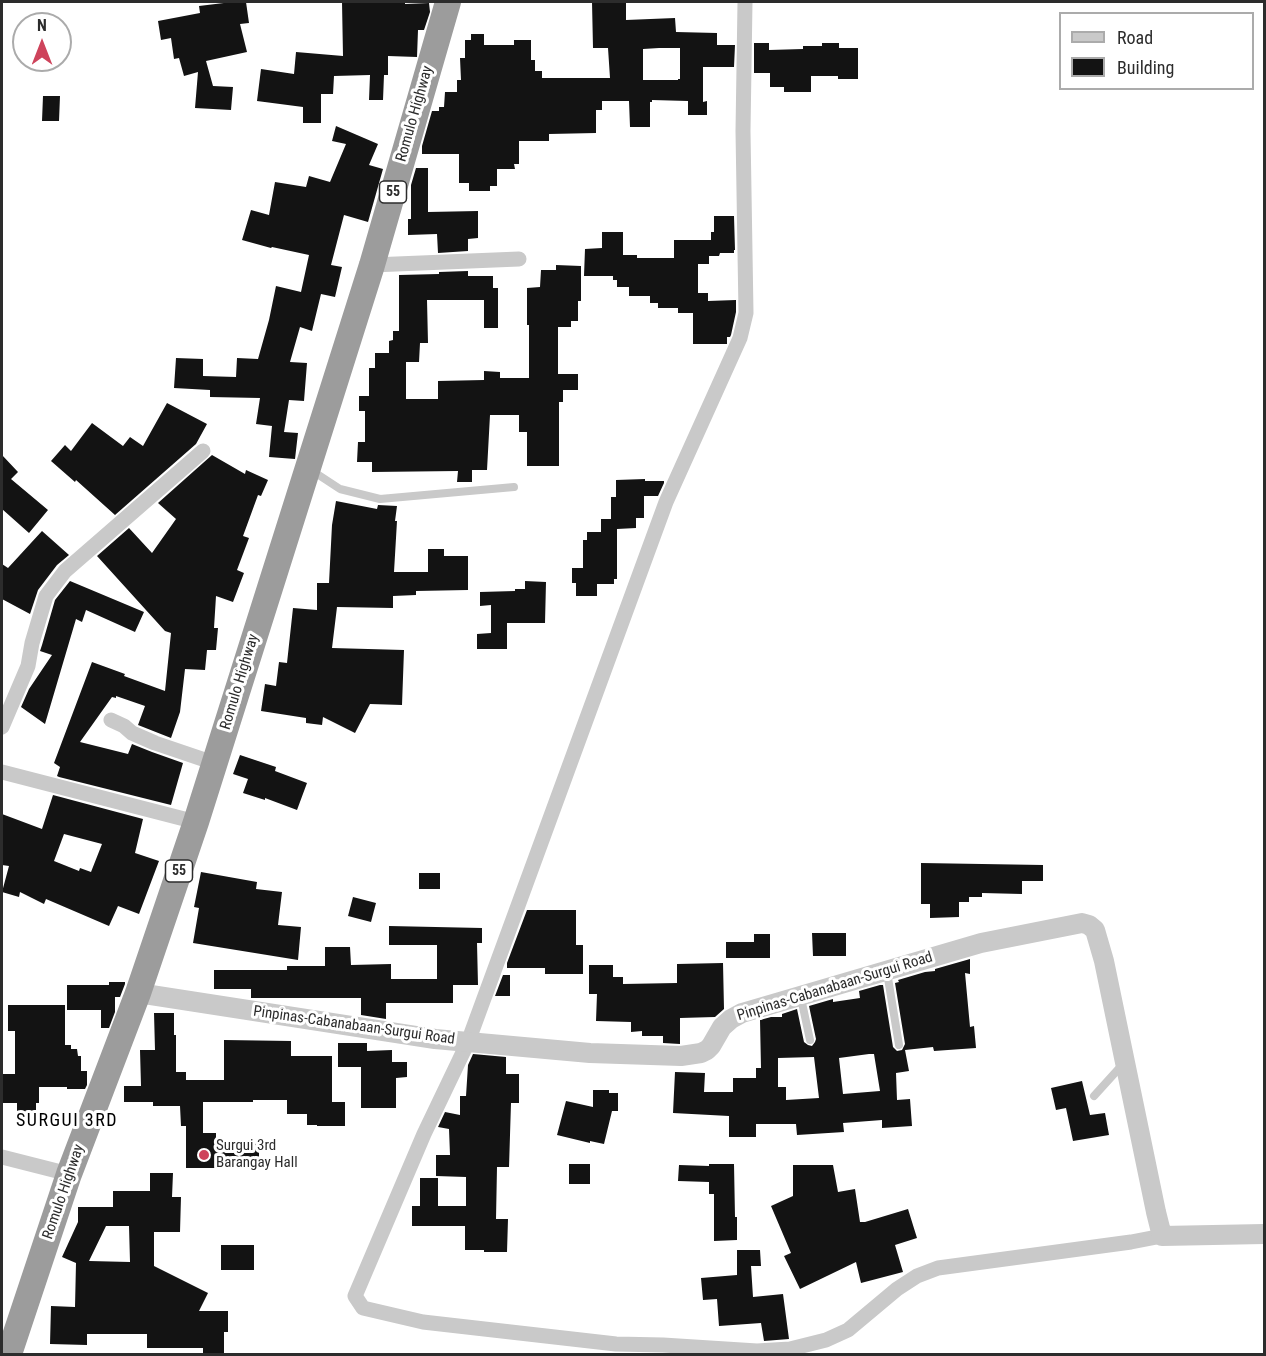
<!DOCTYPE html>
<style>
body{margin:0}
#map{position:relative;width:1266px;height:1356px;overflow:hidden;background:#fff;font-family:"Roboto Condensed",sans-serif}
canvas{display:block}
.frame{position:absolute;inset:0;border:3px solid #2c2c2c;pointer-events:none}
.legend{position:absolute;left:1059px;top:12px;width:195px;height:78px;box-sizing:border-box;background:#fff;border:2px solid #ababab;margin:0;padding:8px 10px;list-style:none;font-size:18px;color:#2c2c2c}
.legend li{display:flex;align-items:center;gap:12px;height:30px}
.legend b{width:30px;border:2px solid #ababab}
.north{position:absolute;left:12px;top:12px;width:60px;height:60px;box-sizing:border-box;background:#fff;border:2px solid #ababab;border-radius:50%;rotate:0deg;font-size:16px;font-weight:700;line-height:24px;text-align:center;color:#2c2c2c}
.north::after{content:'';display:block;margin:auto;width:21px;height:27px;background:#ce435b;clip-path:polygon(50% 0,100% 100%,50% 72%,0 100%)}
</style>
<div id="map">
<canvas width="1266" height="1356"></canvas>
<div class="frame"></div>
<ul class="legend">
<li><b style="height:8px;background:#c9c9c9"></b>Road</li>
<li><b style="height:16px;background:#131313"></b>Building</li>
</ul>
<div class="north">N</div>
</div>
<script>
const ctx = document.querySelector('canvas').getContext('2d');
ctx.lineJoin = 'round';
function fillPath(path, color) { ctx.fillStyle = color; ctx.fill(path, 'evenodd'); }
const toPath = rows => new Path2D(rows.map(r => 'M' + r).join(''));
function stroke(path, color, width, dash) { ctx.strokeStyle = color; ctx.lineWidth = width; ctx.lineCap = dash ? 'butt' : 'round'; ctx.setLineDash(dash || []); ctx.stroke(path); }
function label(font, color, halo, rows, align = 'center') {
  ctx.font = font + ' "Roboto Condensed",sans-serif'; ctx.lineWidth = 6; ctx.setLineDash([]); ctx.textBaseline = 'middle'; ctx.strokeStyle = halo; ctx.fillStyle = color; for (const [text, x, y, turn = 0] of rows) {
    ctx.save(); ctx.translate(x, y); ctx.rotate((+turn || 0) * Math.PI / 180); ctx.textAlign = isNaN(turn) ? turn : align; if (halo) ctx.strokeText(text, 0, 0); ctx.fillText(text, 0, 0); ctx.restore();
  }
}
fillPath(toPath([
 [232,2,246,2,249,23,240,24,247,52,206,61,213,86,233,87,231,110,195,108,198,72,184,76,179,58,174,59,171,38,161,40,158,21,200,13,199,6],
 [342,2,405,2,405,4,429,3,430,12,424,30,418,30,417,57,388,56,388,75,384,75,383,100,369,100,370,75,334,76,333,94,321,94,321,123,303,123,303,107,257,101,261,69,294,74,296,52,343,56],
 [592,2,626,2,626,20,675,18,676,32,717,33,717,45,735,45,734,67,703,67,703,102,707,101,707,115,688,115,688,101,652,100,652,102,650,102,650,127,630,127,629,101,602,101,602,110,596,110,596,133,549,134,549,141,519,141,519,164,514,164,515,169,497,169,497,186,490,186,490,191,469,191,469,183,459,183,459,154,422,154,422,146,432,111,439,111,439,107,444,107,445,92,457,92,457,80,461,80,460,58,465,58,465,40,471,40,471,34,484,34,484,45,514,45,514,40,531,40,531,60,535,60,535,71,542,71,542,78,610,78,608,48,593,48],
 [659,48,680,48,680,79,678,79,678,80,643,80,643,49],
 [754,43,769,43,769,50,803,49,803,46,822,46,822,43,839,43,839,48,858,48,858,79,838,79,838,76,811,76,811,92,784,92,784,87,770,87,770,73,754,73],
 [43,96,60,96,59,121,42,121],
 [336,126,378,144,369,165,383,169,368,222,344,215,331,265,342,267,335,297,321,294,312,331,300,327,290,362,307,363,304,401,289,400,284,432,298,433,295,459,269,457,272,426,256,424,260,398,210,397,210,390,174,388,176,358,203,359,203,376,236,377,237,358,258,359,269,320,276,286,301,292,309,255,272,247,271,248,242,240,251,210,269,215,275,182,306,187,309,176,330,182,346,144,332,141],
 [416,168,428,168,428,212,478,211,478,238,468,239,468,251,438,253,437,234,408,235,408,219,411,219,411,185],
 [714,216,734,216,735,250,734,250,734,253,720,253,719,256,709,256,709,264,698,264,698,293,708,293,708,301,736,300,736,312,731,335,730,337,727,337,727,344,693,344,693,313,678,313,678,308,658,308,658,303,650,303,650,296,629,296,629,287,617,287,617,280,613,280,613,276,584,276,585,249,602,248,602,232,623,232,623,255,637,255,637,258,674,258,674,240,711,240,711,232,714,232],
 [556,265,581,266,581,301,578,301,578,321,571,321,571,327,558,327,558,374,578,374,578,390,563,390,563,402,559,402,559,466,527,466,527,432,519,432,519,415,490,415,487,470,472,470,472,482,457,482,458,471,372,472,372,462,357,462,358,442,365,442,365,411,359,411,359,396,369,396,369,368,375,368,375,353,389,353,389,341,393,340,393,331,399,331,399,275,439,274,439,272,468,271,468,276,493,276,493,288,498,288,498,328,484,328,484,300,427,300,428,343,420,343,419,362,406,362,406,399,438,399,438,381,484,380,484,371,500,372,500,378,529,378,529,325,527,325,527,288,540,287,541,270,556,270],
 [167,403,207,424,196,444,115,515,76,480,75,482,51,461,65,445,71,451,92,423,123,446,130,437,143,446],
 [2,455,18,472,11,479,48,510,29,533,2,509],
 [212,455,245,474,246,470,268,480,261,496,258,495,243,536,249,538,237,570,244,573,233,602,216,596,214,628,218,628,216,650,207,650,205,670,185,669,180,712,171,738,138,725,145,706,116,696,116,698,112,697,80,742,128,754,132,744,152,752,183,763,171,805,59,777,57,776,60,767,54,763,92,662,125,674,124,676,165,691,171,633,165,631,97,556,129,528,152,553,176,519,158,503],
 [645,479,645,481,664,481,664,483,658,496,644,496,644,518,636,518,636,528,617,529,617,579,614,579,614,584,597,584,597,596,576,596,576,583,572,583,572,568,583,568,583,540,587,540,587,532,601,532,601,519,611,519,611,497,616,497,616,480],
 [336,501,377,509,378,505,397,506,395,521,397,521,394,572,428,572,428,549,444,549,444,556,468,556,468,590,416,591,416,595,393,596,393,608,337,607,332,648,404,650,402,705,370,704,355,733,323,717,322,725,306,723,306,718,261,711,265,684,276,686,279,662,287,663,293,608,317,610,317,583,329,583,332,525],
 [42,531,69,555,57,565,38,590,30,614,2,599,2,564,8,568],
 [70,581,144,612,135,632,86,610,82,622,76,619,45,724,21,707,29,689,52,655,40,651,42,645,55,600],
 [525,581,546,582,545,623,507,623,507,649,477,649,477,634,491,633,491,605,480,606,480,592,515,591,515,589,525,589],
 [240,755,276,767,275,771,307,783,297,810,265,798,265,800,243,793,248,779,233,774],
 [53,795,143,819,135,853,159,861,139,914,118,906,109,926,46,899,44,904,20,892,19,897,2,892,9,866,2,865,2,814,42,829],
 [64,834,102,844,91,872,80,868,79,871,54,861],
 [921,863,1043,865,1043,881,1022,881,1022,894,982,893,982,897,969,897,969,902,959,902,959,917,930,918,930,904,921,904],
 [201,872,257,882,256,889,282,892,278,925,301,927,298,960,193,943,199,908,194,907],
 [419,873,440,873,440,889,419,889],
 [353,897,376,903,371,922,348,916],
 [527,910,576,910,576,945,583,945,583,974,545,974,545,968,507,968,507,963],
 [389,926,482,928,482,943,477,943,478,985,453,985,453,1003,386,1003,386,1019,361,1015,361,998,251,998,251,989,214,989,214,970,287,970,287,966,325,966,325,947,350,947,351,965,391,964,391,979,437,979,437,945,389,945],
 [812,933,846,933,846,956,813,956],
 [754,934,770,934,770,958,726,958,726,942,754,942],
 [970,959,970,974,965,973,970,1027,974,1026,976,1048,934,1051,933,1047,905,1050,909,1071,896,1073,897,1100,910,1099,912,1126,882,1128,882,1120,843,1123,844,1132,797,1135,796,1124,756,1124,756,1137,729,1137,729,1116,673,1113,675,1072,705,1073,704,1092,733,1092,733,1078,756,1078,756,1068,761,1068,760,1020,771,1017,782,1017,782,1014,797,1009,804,1042,808,1045,812,1046,815,1042,816,1039,809,1006,833,999,833,1002,860,998,859,991,880,985,883,985,893,1047,897,1051,902,1050,905,1044,895,983,899,982,898,980,925,972,935,971,935,969],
 [869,1054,874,1054,880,1091,843,1094,839,1058],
 [814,1057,819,1098,786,1100,786,1087,778,1087,778,1058],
 [723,963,724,1009,715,1017,680,1018,680,1044,663,1043,663,1036,642,1036,642,1031,631,1032,631,1022,596,1021,597,994,589,994,589,965,613,965,613,977,623,977,623,984,677,983,677,964],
 [503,975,510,975,510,996,495,996],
 [109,982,125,982,125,984,120,997,115,997,115,1012,109,1028,101,1028,101,1010,67,1010,67,985,109,985],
 [8,1005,65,1005,65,1045,71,1045,71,1049,77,1049,78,1056,81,1056,81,1071,87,1071,87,1085,85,1089,67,1089,67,1087,39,1087,39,1103,36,1103,36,1124,17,1124,17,1103,2,1103,2,1074,15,1074,15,1031,8,1031],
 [154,1013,174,1013,174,1035,176,1035,176,1072,186,1072,186,1080,224,1080,224,1040,291,1041,291,1056,332,1056,332,1102,345,1102,345,1126,317,1126,317,1125,307,1125,307,1114,287,1114,287,1100,253,1100,253,1102,203,1102,203,1133,216,1133,216,1143,259,1143,259,1168,186,1168,186,1126,181,1126,180,1106,153,1106,153,1102,124,1102,124,1086,141,1086,140,1050,155,1050],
 [338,1043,367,1043,367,1051,392,1050,392,1062,407,1062,407,1077,396,1078,396,1108,361,1108,361,1067,338,1067],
 [473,1054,506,1057,506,1074,519,1074,519,1103,511,1103,509,1167,497,1167,496,1219,508,1219,507,1252,484,1252,484,1250,465,1250,465,1226,412,1226,412,1206,420,1206,420,1178,438,1178,438,1206,466,1206,466,1177,436,1176,436,1155,450,1155,449,1129,438,1127,445,1112,460,1115,460,1096,466,1096,468,1065],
 [1082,1081,1090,1115,1105,1113,1109,1135,1073,1141,1066,1108,1056,1110,1051,1088],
 [593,1090,609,1090,609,1093,618,1093,618,1111,612,1111,604,1144,590,1141,590,1143,557,1135,566,1101,593,1107],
 [569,1164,590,1164,590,1184,569,1184],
 [709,1164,734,1164,735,1217,737,1217,737,1240,714,1241,714,1194,709,1194,709,1182,678,1181,679,1165,709,1166],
 [793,1165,833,1165,838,1192,855,1189,860,1222,865,1222,908,1209,917,1238,895,1245,903,1272,861,1283,856,1262,800,1289,784,1256,791,1253,771,1206,793,1196],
 [150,1173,173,1173,172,1197,181,1197,180,1232,154,1232,154,1266,208,1293,199,1311,228,1311,228,1332,224,1332,224,1354,203,1354,203,1348,147,1348,147,1334,87,1334,87,1345,50,1344,51,1306,75,1307,76,1263,62,1257,78,1222,78,1207,113,1207,113,1191,150,1191],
 [106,1226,129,1226,130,1262,89,1261],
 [221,1245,254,1245,254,1270,221,1270],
 [737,1250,760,1250,761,1266,751,1266,753,1297,783,1294,789,1339,764,1341,761,1323,719,1326,717,1299,703,1300,701,1278,737,1275]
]), '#131313');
stroke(toPath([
 [311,470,340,489,380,499,514,487],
 [887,972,899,1045],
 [801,998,810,1040],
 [1094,1096,1123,1064]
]), '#c9c9c9', 8);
stroke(toPath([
 [745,2,743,131,746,313,740,338,666,502,468,1042,424,1134,355,1296,363,1308,423,1322,616,1344,663,1345,757,1351,790,1349,826,1340,848,1330,897,1289,917,1276,938,1268,1131,1242,1162,1236],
 [372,265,519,259],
 [111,720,124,726,132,733,155,743,214,763],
 [2,727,28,666,32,643,46,596,65,571,203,451],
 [2,772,196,822],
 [2,1157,69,1174]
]), '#c9c9c9', 15);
stroke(toPath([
 [138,993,435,1039,590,1053,681,1056,701,1053,707,1050,711,1046,722,1027,731,1019,742,1013,981,943,1082,923,1089,925,1095,930,1104,961,1156,1212,1162,1236,1264,1234]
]), '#c9c9c9', 20);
stroke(toPath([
 [9,1354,69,1174,138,993,196,822,372,265,448,2]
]), '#9c9c9c', 26);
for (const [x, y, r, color] of [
 [204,1155,6,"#ce435b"]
]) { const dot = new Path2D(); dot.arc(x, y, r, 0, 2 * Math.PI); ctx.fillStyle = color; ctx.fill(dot); stroke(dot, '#fff', 2); }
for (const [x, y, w] of [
 [393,192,27],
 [179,871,27]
]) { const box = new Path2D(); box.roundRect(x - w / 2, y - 11, w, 22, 4.5); ctx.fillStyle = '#fff'; ctx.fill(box); stroke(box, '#2c2c2c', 1.5); }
label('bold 14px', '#2c2c2c', null, [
 ["55",393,192],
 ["55",179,871]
]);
label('15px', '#2c2c2c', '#fff', [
 ["Romulo Highway",415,114,-74],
 ["Romulo Highway",240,682,-73],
 ["Pinpinas-Cabanabaan-Surgui Road",835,987,-17],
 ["Pinpinas-Cabanabaan-Surgui Road",354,1026,8],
 ["Romulo Highway",64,1192,-71]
]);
label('15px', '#2c2c2c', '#fff', [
 ["Surgui 3rd",216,1146],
 ["Barangay Hall",216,1163]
], 'left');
ctx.letterSpacing = '1.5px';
label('18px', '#000', '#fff', [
 ["SURGUI 3RD",67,1121]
]);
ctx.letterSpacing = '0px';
</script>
